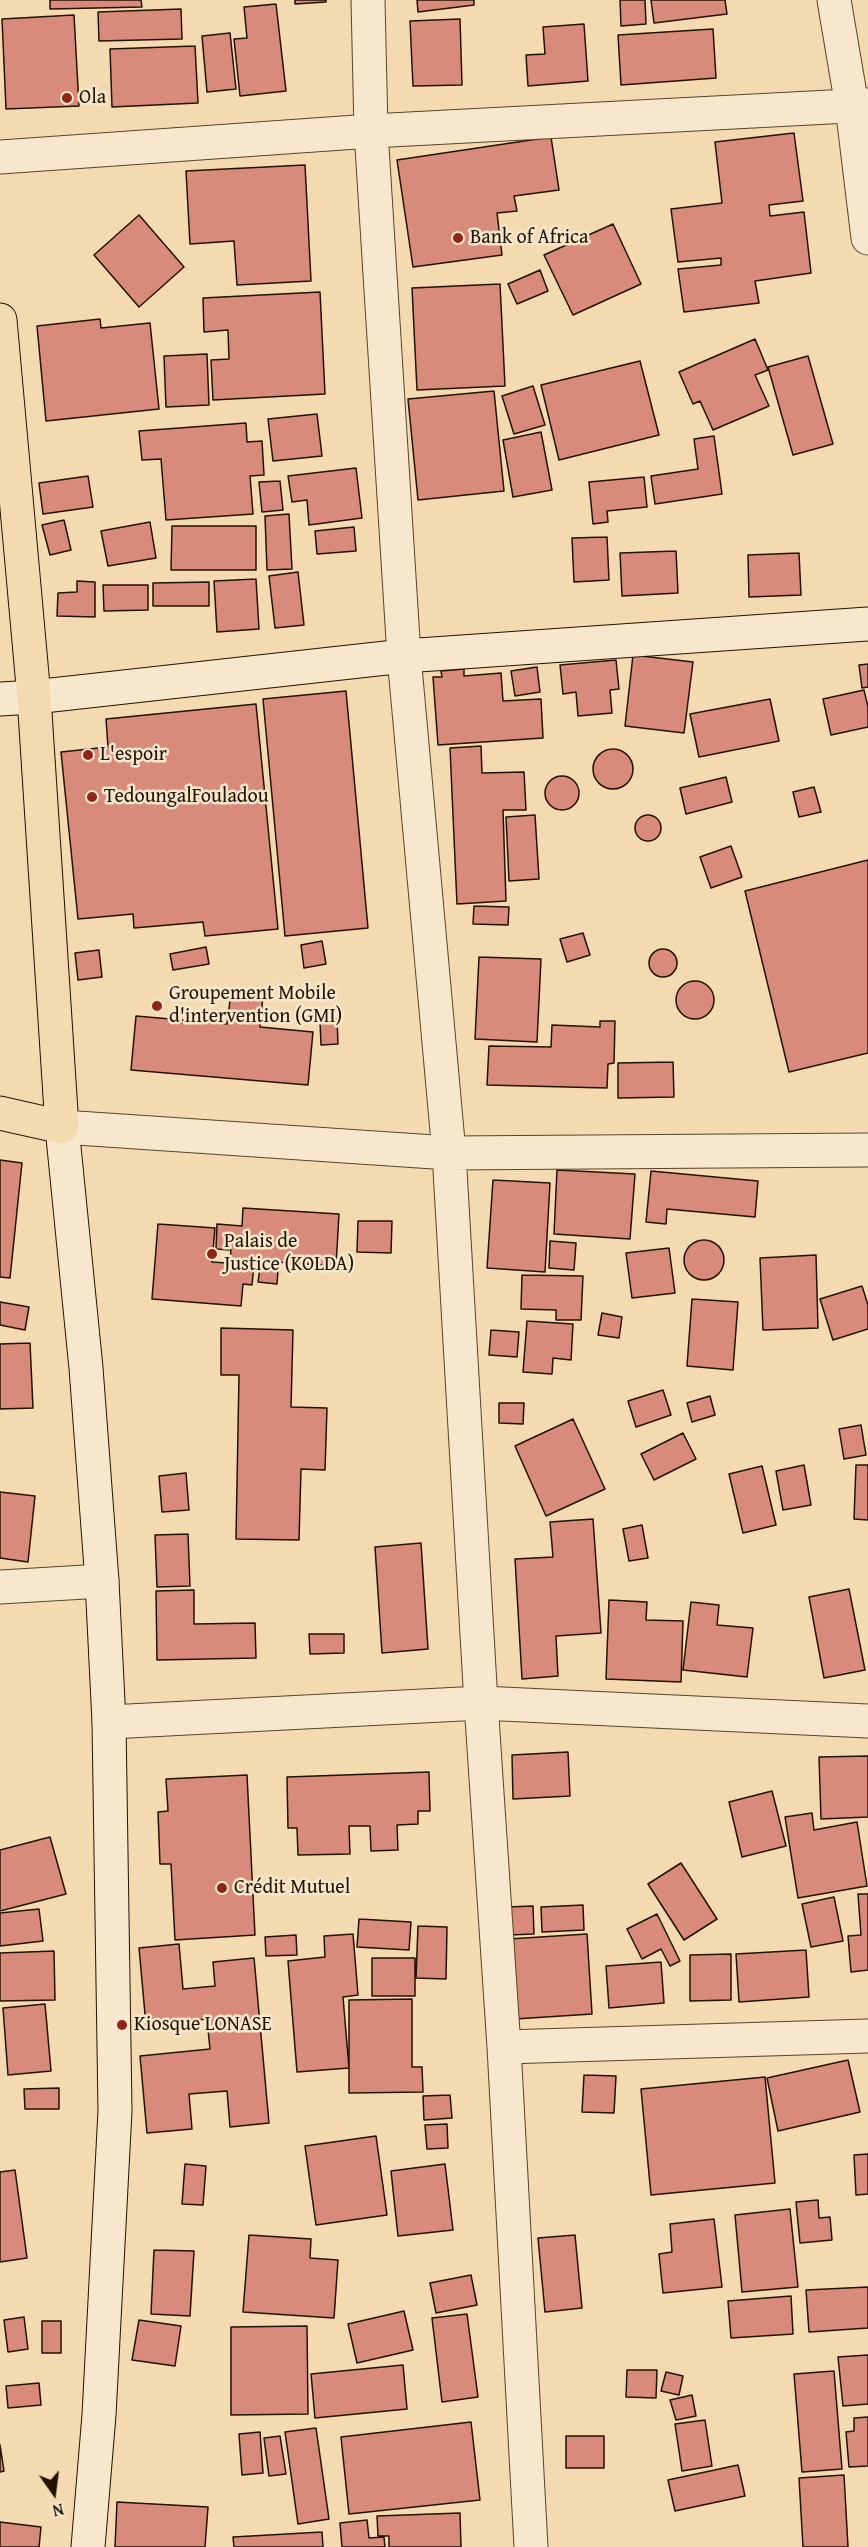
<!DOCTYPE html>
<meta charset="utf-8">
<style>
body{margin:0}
#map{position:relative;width:868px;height:2547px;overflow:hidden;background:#f4dab1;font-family:"Gentium Book Plus",serif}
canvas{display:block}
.north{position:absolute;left:24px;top:2463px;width:60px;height:60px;-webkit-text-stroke:4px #f8e7cc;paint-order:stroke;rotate:166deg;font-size:16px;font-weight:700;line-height:24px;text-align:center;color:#231200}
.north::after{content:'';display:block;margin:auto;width:21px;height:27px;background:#231200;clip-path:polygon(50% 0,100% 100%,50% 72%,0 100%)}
</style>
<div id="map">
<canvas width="868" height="2547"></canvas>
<div class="north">N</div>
</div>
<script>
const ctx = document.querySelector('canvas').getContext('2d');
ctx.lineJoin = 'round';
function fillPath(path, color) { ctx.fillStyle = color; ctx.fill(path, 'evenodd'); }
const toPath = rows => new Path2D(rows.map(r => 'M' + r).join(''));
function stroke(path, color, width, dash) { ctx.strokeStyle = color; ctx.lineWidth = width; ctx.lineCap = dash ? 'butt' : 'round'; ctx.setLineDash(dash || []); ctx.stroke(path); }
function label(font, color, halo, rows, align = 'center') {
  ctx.font = font + ' "Gentium Book Plus",serif'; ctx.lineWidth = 5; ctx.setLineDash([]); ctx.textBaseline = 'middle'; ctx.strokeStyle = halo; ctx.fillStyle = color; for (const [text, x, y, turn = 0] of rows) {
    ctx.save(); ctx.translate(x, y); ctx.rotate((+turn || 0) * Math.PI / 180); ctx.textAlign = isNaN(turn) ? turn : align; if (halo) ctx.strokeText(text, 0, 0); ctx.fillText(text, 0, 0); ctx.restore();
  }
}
const building = toPath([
 [50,0,141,0,142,7,50,9,50,0],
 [295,0,326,0,326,2,295,4,295,0],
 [417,0,474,0,474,5,418,12,417,0],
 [620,0,645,0,646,24,621,26,620,0],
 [651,0,725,0,727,14,654,23,651,0],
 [276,4,286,91,240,96,234,39,247,38,244,7,276,4],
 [181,9,182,39,99,41,98,12,181,9],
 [74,15,79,106,6,109,2,19,74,15],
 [460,19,462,85,413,86,410,21,460,19],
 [584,24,588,81,528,86,526,55,545,54,543,27,584,24],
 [713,29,716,78,621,85,618,35,713,29],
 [230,33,236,89,207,92,202,36,230,33],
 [195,46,198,103,112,107,110,49,195,46],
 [794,133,803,201,769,205,770,216,804,212,811,273,755,281,759,303,684,312,678,269,721,265,721,258,678,262,671,209,722,203,715,142,794,133],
 [551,137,559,190,514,196,517,211,497,213,502,255,413,267,397,160,551,137],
 [305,165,311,281,237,285,234,241,190,244,186,171,305,165],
 [139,215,184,267,139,307,94,255,139,215],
 [613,224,641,284,573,315,544,255,613,224],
 [540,270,548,291,517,304,508,284,540,270],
 [500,284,505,386,417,390,412,288,500,284],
 [320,292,325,394,213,400,211,360,229,359,228,330,204,332,203,298,320,292],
 [100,319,101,328,150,323,159,409,46,421,37,326,100,319],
 [755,339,768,370,755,375,769,406,713,430,700,401,693,404,679,372,755,339],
 [207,354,209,405,166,407,164,356,207,354],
 [808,356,833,444,793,455,768,367,808,356],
 [640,361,659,435,559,460,541,385,640,361],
 [533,386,545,425,514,434,502,396,533,386],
 [494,391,504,491,418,500,408,399,494,391],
 [317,414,322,456,273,461,268,419,317,414],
 [246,423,247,442,262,441,264,475,250,476,253,514,166,520,161,459,142,460,139,431,246,423],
 [541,432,552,490,513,497,503,440,541,432],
 [714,436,722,494,655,504,651,476,698,469,694,439,714,436],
 [356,468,362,518,309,525,307,500,292,502,288,476,356,468],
 [88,476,93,507,43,514,39,483,88,476],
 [644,477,647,507,607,511,608,522,593,524,589,482,644,477],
 [280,481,283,510,262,512,259,482,280,481],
 [289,514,292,569,267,570,265,516,289,514],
 [64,520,71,550,50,555,42,525,64,520],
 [150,522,156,558,108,566,101,531,150,522],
 [172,526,256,526,256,570,171,570,172,526],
 [354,527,356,551,317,554,315,531,354,527],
 [607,537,609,580,574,582,572,538,607,537],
 [676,551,678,593,622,596,620,553,676,551],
 [799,553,801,595,749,597,748,555,799,553],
 [298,572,304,625,275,628,269,576,298,572],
 [256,579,259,629,217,632,214,581,256,579],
 [77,581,95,582,95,617,57,616,58,593,77,592,77,581],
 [209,582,209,606,153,606,153,583,209,582],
 [103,585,148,585,148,610,104,611,103,585],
 [633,655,693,662,684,733,625,726,633,655],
 [616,660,619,689,610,690,612,713,578,716,576,692,563,694,560,665,616,660],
 [868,664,868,687,862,688,859,665,868,664],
 [537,667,540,692,515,696,511,671,537,667],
 [464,669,464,676,501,673,503,701,541,699,543,738,438,745,433,677,442,677,441,671,464,669],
 [864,690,868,707,868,727,831,735,823,699,864,690],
 [346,691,368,928,285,936,263,699,346,691],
 [770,699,779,741,699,757,690,714,770,699],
 [256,704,278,929,205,936,203,922,134,928,133,914,78,919,61,752,108,747,106,719,256,704],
 [481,746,482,773,524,772,526,810,503,810,506,901,457,904,450,748,481,746],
 '593 769a20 20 0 1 1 40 0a20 20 0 1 1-40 0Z',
 '545 793a17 17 0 1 1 34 0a17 17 0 1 1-34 0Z',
 [726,777,732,802,686,814,680,788,726,777],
 [814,787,821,812,799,817,793,792,814,787],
 '635 828a13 13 0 1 1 26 0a13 13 0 1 1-26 0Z',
 [535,815,539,879,509,881,506,817,535,815],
 [731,846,742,877,711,888,700,857,731,846],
 [868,860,868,1053,789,1072,745,891,868,860],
 [474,906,509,907,508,925,473,924,474,906],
 [583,933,590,955,567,962,560,939,583,933],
 [322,941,326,964,304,968,301,945,322,941],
 [206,947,209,964,173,970,170,954,206,947],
 '649 963a14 14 0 1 1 28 0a14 14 0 1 1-28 0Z',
 [99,950,102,977,78,980,75,953,99,950],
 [479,957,541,959,537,1042,475,1039,479,957],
 '676 1000a19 19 0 1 1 38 0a19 19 0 1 1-38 0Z',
 [231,993,263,996,260,1027,313,1032,308,1085,131,1070,136,1016,227,1024,231,993],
 [337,1019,338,1044,321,1045,320,1021,337,1019],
 [600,1021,615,1021,614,1063,608,1064,607,1088,487,1085,489,1046,551,1047,552,1025,600,1027,600,1021],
 [673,1062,674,1097,618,1098,618,1063,673,1062],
 [0,1160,22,1163,10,1278,0,1277,0,1160],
 [557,1170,635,1174,630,1239,554,1234,557,1170],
 [651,1171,758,1181,755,1217,667,1209,666,1224,646,1222,651,1171],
 [493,1180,550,1183,545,1272,487,1268,493,1180],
 [243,1208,339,1214,336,1266,230,1259,231,1250,216,1249,217,1224,242,1226,243,1208],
 [358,1221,392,1221,391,1253,357,1252,358,1221],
 [158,1224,215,1228,212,1262,254,1265,252,1285,243,1284,241,1306,152,1299,158,1224],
 '684 1260a20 20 0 1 1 40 0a20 20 0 1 1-40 0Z',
 [550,1241,576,1243,574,1270,549,1268,550,1241],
 [669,1248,675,1293,632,1298,626,1253,669,1248],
 [816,1255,818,1328,763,1330,760,1258,816,1255],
 [260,1268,278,1270,277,1284,258,1282,260,1268],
 [522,1275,583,1276,581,1320,556,1320,556,1310,521,1309,522,1275],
 [862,1286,868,1305,868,1329,833,1340,820,1299,862,1286],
 [692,1299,738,1302,733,1370,687,1366,692,1299],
 [0,1302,29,1307,25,1330,0,1325,0,1302],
 [602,1313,622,1317,619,1338,598,1335,602,1313],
 [527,1321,573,1324,571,1360,553,1358,552,1374,523,1372,527,1321],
 [221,1328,293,1330,291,1407,327,1408,325,1470,301,1469,299,1540,236,1539,239,1375,221,1375,221,1328],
 [491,1330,519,1332,517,1357,489,1355,491,1330],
 [30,1343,33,1408,0,1409,0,1344,30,1343],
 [663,1390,671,1415,636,1427,628,1401,663,1390],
 [710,1396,715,1415,692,1422,687,1403,710,1396],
 [499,1403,524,1403,523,1424,499,1423,499,1403],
 [573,1419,605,1489,546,1516,515,1446,573,1419],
 [861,1425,866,1455,844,1459,839,1429,861,1425],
 [683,1433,696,1459,654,1480,641,1454,683,1433],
 [804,1465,811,1505,783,1510,776,1471,804,1465],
 [856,1465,868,1465,868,1520,854,1519,856,1465],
 [762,1466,776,1525,743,1533,729,1474,762,1466],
 [186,1473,189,1510,162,1512,159,1476,186,1473],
 [0,1492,35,1496,28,1562,0,1558,0,1492],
 [593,1519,601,1633,556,1636,558,1676,522,1679,515,1559,553,1557,550,1522,593,1519],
 [642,1525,648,1558,629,1561,623,1529,642,1525],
 [188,1534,190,1586,157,1587,155,1535,188,1534],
 [421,1543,428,1649,382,1653,375,1547,421,1543],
 [849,1589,865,1670,824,1678,809,1597,849,1589],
 [194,1590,194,1624,255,1623,256,1658,157,1660,156,1591,194,1590],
 [609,1600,647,1602,646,1620,683,1621,681,1682,606,1679,609,1600],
 [691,1602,719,1605,717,1625,753,1628,747,1677,683,1670,691,1602],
 [309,1634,344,1634,344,1653,310,1654,309,1634],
 [568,1752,570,1796,513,1799,512,1755,568,1752],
 [868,1756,868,1817,821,1819,819,1757,868,1756],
 [429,1772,430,1811,418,1811,418,1824,397,1825,398,1850,371,1851,370,1826,349,1826,350,1854,298,1855,297,1828,288,1828,287,1777,429,1772],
 [247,1775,255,1935,175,1940,171,1864,160,1864,158,1812,168,1811,166,1779,247,1775],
 [772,1791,786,1846,742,1857,729,1802,772,1791],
 [812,1813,814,1830,857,1822,867,1886,798,1898,785,1817,812,1813],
 [50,1837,66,1894,0,1911,0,1850,50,1837],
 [681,1863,717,1919,684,1940,648,1884,681,1863],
 [858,1894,868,1894,868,1970,851,1972,848,1936,861,1935,858,1894],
 [834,1897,843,1941,811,1947,802,1904,834,1897],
 [583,1905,584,1930,542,1932,541,1907,583,1905],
 [533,1906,534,1934,508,1935,507,1907,533,1906],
 [39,1909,43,1941,0,1946,0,1913,39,1909],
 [657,1914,680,1961,670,1966,661,1949,642,1959,627,1929,657,1914],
 [359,1919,411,1922,409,1950,357,1947,359,1919],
 [418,1926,447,1927,446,1979,416,1978,418,1926],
 [353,1934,358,1995,343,1997,349,2068,297,2072,288,1961,325,1957,324,1936,353,1934],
 [587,1934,592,2014,515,2019,509,1939,587,1934],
 [296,1935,297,1955,266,1956,265,1937,296,1935],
 [179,1944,183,1989,215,1986,213,1962,254,1958,269,2123,230,2127,227,2091,189,2094,192,2129,147,2133,140,2056,210,2049,207,2019,146,2025,139,1948,179,1944],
 [806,1950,809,1997,739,2002,736,1954,806,1950],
 [54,1951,55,2000,0,2001,0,1953,54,1951],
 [731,1954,731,2000,690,2001,690,1955,731,1954],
 [372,1958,415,1958,415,1996,372,1996,372,1958],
 [661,1962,664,2003,609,2008,606,1966,661,1962],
 [412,1999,412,2067,422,2067,423,2092,349,2093,349,2000,412,1999],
 [45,2004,51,2071,8,2075,3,2008,45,2004],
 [848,2060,860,2112,778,2131,767,2078,848,2060],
 [584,2075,616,2076,614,2113,582,2112,584,2075],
 [765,2077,775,2183,651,2195,641,2089,765,2077],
 [59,2088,59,2109,25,2109,24,2089,59,2088],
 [450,2095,452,2118,424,2120,423,2096,450,2095],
 [447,2124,448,2148,427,2149,425,2125,447,2124],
 [376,2136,387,2215,316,2225,305,2146,376,2136],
 [868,2154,868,2194,856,2195,854,2155,868,2154],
 [185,2164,206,2166,203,2205,182,2204,185,2164],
 [445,2164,453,2230,398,2236,391,2171,445,2164],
 [15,2170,27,2258,0,2262,0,2172,15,2170],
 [818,2200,819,2218,830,2217,832,2240,800,2243,796,2202,818,2200],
 [790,2209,798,2287,742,2292,735,2215,790,2209],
 [714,2219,722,2287,663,2293,659,2254,672,2252,670,2224,714,2219],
 [249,2235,311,2239,310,2258,338,2260,334,2318,243,2312,249,2235],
 [575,2235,582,2308,545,2312,538,2238,575,2235],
 [154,2250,194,2251,190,2316,151,2314,154,2250],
 [471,2275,477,2305,436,2313,430,2283,471,2275],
 [868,2287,868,2328,809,2332,806,2290,868,2287],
 [791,2296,793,2334,731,2338,728,2301,791,2296],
 [404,2311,413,2350,357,2363,348,2324,404,2311],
 [467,2314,478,2397,442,2402,432,2318,467,2314],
 [24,2317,28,2349,8,2352,4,2320,24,2317],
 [139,2320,181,2326,175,2366,132,2360,139,2320],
 [42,2321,61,2321,61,2353,42,2353,42,2321],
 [307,2326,308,2414,231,2415,231,2327,307,2326],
 [868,2355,868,2404,843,2406,838,2357,868,2355],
 [403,2365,407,2409,315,2418,311,2374,403,2365],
 [627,2370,657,2370,656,2398,626,2397,627,2370],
 [834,2371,842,2469,802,2472,794,2374,834,2371],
 [666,2372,683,2376,679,2395,661,2391,666,2372],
 [39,2383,41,2405,8,2408,6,2386,39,2383],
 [692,2395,696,2416,676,2420,670,2400,692,2395],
 [868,2417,868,2466,849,2467,846,2432,854,2431,854,2418,868,2417],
 [705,2420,712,2466,682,2471,675,2424,705,2420],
 [471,2422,480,2500,349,2514,341,2437,471,2422],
 [316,2428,329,2519,298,2524,285,2432,316,2428],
 [260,2432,263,2473,242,2475,239,2434,260,2432],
 [280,2436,286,2474,269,2476,264,2438,280,2436],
 [566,2436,604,2436,604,2468,566,2468,566,2436],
 [0,2445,4,2471,0,2472,0,2445],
 [738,2465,745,2496,675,2511,668,2480,738,2465],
 [844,2475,848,2547,803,2547,799,2478,844,2475],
 [117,2502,208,2507,205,2547,115,2547,117,2502],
 [460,2513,461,2547,389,2547,389,2536,378,2536,377,2516,460,2513],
 [367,2520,369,2538,384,2537,385,2547,342,2547,340,2523,367,2520],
 [0,2522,41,2527,39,2547,0,2547,0,2522],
 [322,2532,323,2547,234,2547,233,2537,322,2532]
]);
fillPath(building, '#d98b7b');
stroke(building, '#231200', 1.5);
const street = toPath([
 [368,0,371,131,404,656,449,1153,481,1703,504,2047,531,2547],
 [834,0,852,106,868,238],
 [0,157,371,131,868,105],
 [62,1127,449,1153,868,1150],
 [0,1587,102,1581],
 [109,1722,481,1703,868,1721],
 [504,2047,868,2036]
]);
const secondary = toPath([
 [0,699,34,697,404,656,868,624],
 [62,1127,86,1368,102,1581,109,1722,115,2111,99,2415,88,2547]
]);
const primary = toPath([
 [0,320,34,697,62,1127,0,1113]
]);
stroke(street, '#57442c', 35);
stroke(secondary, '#231200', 35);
stroke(primary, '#231200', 35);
stroke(street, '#f8e7cc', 33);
stroke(secondary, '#f8e7cc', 33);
stroke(primary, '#f4dab1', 33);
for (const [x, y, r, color] of [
 [67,98,6,"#8f2418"],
 [458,238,6,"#8f2418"],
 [88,755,6,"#8f2418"],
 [92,797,6,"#8f2418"],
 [157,1006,6,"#8f2418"],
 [212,1254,6,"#8f2418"],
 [222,1888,6,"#8f2418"],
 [122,2025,6,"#8f2418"]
]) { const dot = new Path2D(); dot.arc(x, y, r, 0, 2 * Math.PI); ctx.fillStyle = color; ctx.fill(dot); stroke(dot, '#f8e7cc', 2); }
label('20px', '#231200', '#f8e7cc', [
 ["Ola",79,98],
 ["Bank of Africa",470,238],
 ["L'espoir",100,755],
 ["TedoungalFouladou",104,797],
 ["Groupement Mobile",169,994],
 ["d'intervention (GMI)",169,1017],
 ["Palais de",224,1242],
 ["Justice (KOLDA)",224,1265],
 ["Crédit Mutuel",234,1888],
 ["Kiosque LONASE",134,2025]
], 'left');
</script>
